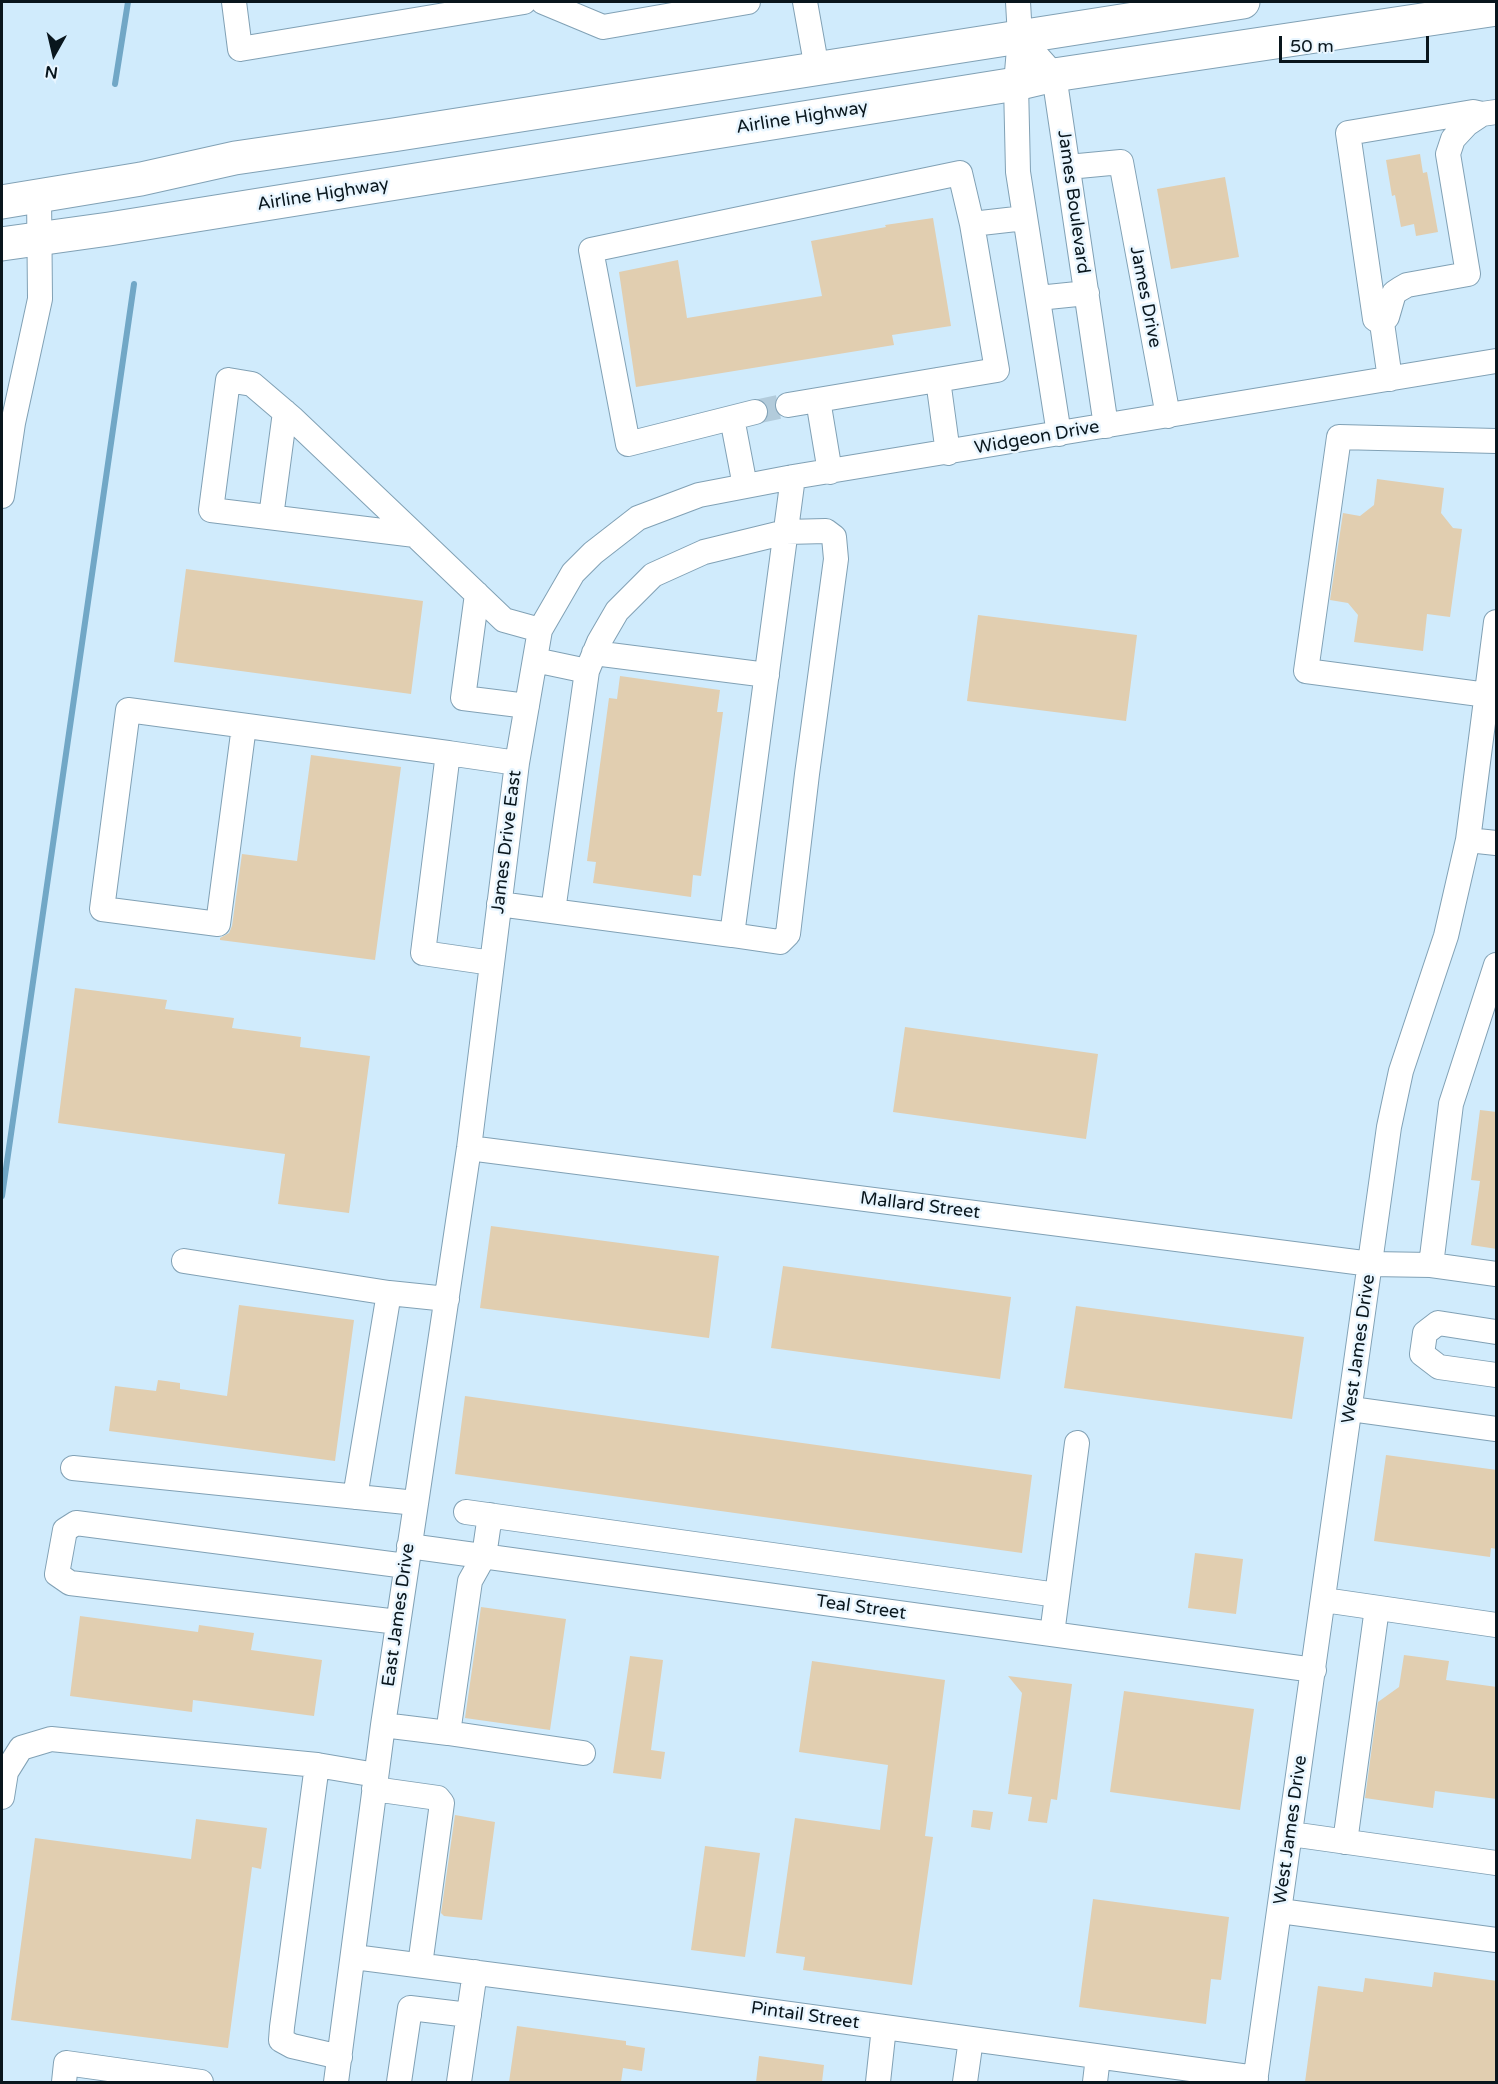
<!DOCTYPE html>
<style>
body{margin:0}
#map{position:relative;width:1498px;height:2084px;overflow:hidden;background:#d0ebfc;font-family:"Varela Round",sans-serif}
canvas{display:block}
.frame{position:absolute;inset:0;border:3px solid #09161d;pointer-events:none}
.north{position:absolute;left:24px;top:24px;width:60px;height:60px;-webkit-text-stroke:4px #e9f6ff;paint-order:stroke;rotate:188deg;font-size:16px;font-weight:700;line-height:24px;text-align:center;color:#09161d}
.north::after{content:'';display:block;margin:auto;width:21px;height:27px;background:#09161d;clip-path:polygon(50% 0,100% 100%,50% 72%,0 100%)}
.scale{position:absolute;left:1279px;top:36px;width:150px;height:27px;box-sizing:border-box;border:3px solid #09161d;border-top:0;padding-left:8px;font-size:18px;line-height:21px;white-space:nowrap;color:#09161d;-webkit-text-stroke:4px #e9f6ff;paint-order:stroke}
</style>
<div id="map">
<canvas width="1498" height="2084"></canvas>
<div class="frame"></div>
<div class="north">N</div>
<div class="scale">50 m</div>
</div>
<script>
const ctx = document.querySelector('canvas').getContext('2d');
ctx.lineJoin = 'round';
const toPath = rows => new Path2D(rows.map(r => 'M' + r).join(''));
function stroke(path, color, width, dash) { ctx.strokeStyle = color; ctx.lineWidth = width; ctx.lineCap = dash ? 'butt' : 'round'; ctx.setLineDash(dash || []); ctx.stroke(path); }
function fillPath(path, color) { ctx.fillStyle = color; ctx.fill(path, 'evenodd'); }
function label(font, color, halo, rows, align = 'center') {
  ctx.font = font + ' "Varela Round",sans-serif'; ctx.lineWidth = 5; ctx.setLineDash([]); ctx.textBaseline = 'middle'; ctx.strokeStyle = halo; ctx.fillStyle = color; for (const [text, x, y, turn = 0] of rows) {
    ctx.save(); ctx.translate(x, y); ctx.rotate((+turn || 0) * Math.PI / 180); ctx.textAlign = isNaN(turn) ? turn : align; if (halo) ctx.strokeText(text, 0, 0); ctx.fillText(text, 0, 0); ctx.restore();
  }
}
stroke(toPath([
 [115,84,128,2],
 [2,1196,134,284]
]), '#71a7c6', 6);
fillPath(toPath([
 [1420,154,1423,173,1427,172,1438,232,1416,236,1414,224,1401,227,1395,195,1392,196,1386,160],
 [1225,177,1239,257,1171,269,1157,189],
 [933,218,951,326,892,335,894,345,636,387,619,272,678,260,687,318,822,296,811,241,886,227,885,225],
 [1377,479,1444,488,1441,513,1453,528,1462,529,1450,617,1427,614,1423,651,1354,642,1358,615,1348,603,1330,600,1343,513,1360,516,1374,505],
 [186,569,423,601,411,694,174,662],
 [978,615,1137,635,1126,721,967,701],
 [620,676,720,690,717,712,723,712,701,876,693,875,691,897,593,883,596,862,587,861,609,698,617,699],
 [311,755,401,767,375,960,220,940,220,938,229,933,232,926,242,854,297,861],
 [75,988,167,1000,165,1009,234,1018,232,1028,301,1037,300,1047,370,1056,349,1213,278,1204,285,1154,58,1123],
 [905,1027,1098,1054,1086,1139,893,1112],
 [1480,1110,1497,1112,1497,1249,1471,1245,1480,1181,1471,1180],
 [491,1226,719,1256,709,1338,480,1308],
 [783,1266,1011,1297,1000,1379,771,1348],
 [239,1305,354,1320,335,1461,109,1431,115,1386,156,1391,158,1380,180,1383,180,1389,227,1396],
 [1076,1306,1304,1337,1292,1419,1064,1388],
 [465,1396,1032,1475,1022,1553,455,1474],
 [1386,1455,1497,1470,1497,1549,1491,1548,1490,1557,1374,1541],
 [1195,1553,1243,1559,1236,1614,1188,1608],
 [481,1607,566,1619,550,1730,465,1718],
 [80,1616,198,1632,199,1625,254,1633,251,1650,322,1660,314,1716,193,1700,192,1712,70,1696],
 [1404,1655,1449,1661,1446,1680,1497,1687,1497,1799,1435,1791,1433,1808,1365,1798,1378,1702,1399,1687],
 [630,1656,663,1660,651,1750,665,1752,661,1779,613,1773],
 [812,1661,945,1680,925,1836,933,1837,912,1985,803,1970,805,1957,776,1953,795,1818,880,1830,888,1765,799,1752],
 [1008,1676,1072,1684,1057,1800,1051,1799,1047,1823,1028,1821,1032,1797,1008,1794,1022,1693],
 [1124,1691,1254,1709,1240,1810,1110,1792],
 [973,1810,993,1812,990,1830,971,1827],
 [455,1815,495,1822,482,1920,444,1916,441,1913],
 [196,1819,267,1828,261,1869,252,1867,228,2048,11,2020,35,1838,191,1859],
 [705,1846,760,1853,745,1957,691,1950],
 [1093,1899,1229,1917,1221,1980,1211,1979,1206,2024,1079,2007],
 [1434,1972,1497,1981,1497,2082,1305,2082,1318,1986,1363,1992,1365,1978,1432,1987],
 [517,2026,626,2041,626,2045,645,2048,642,2071,623,2068,621,2082,509,2082],
 [759,2056,824,2065,822,2082,756,2082]
]), '#e1ceb0');
stroke(toPath([
 [755,412,788,405]
]), '#b2cbdb', 24, [24, 12]);
const minor = toPath([
 [234,2,240,49,524,2],
 [543,2,603,27,748,2],
 [805,2,817,69],
 [1018,2,1020,37],
 [1482,114,1467,124,1453,139,1448,154,1468,274,1407,285,1400,289,1394,293,1387,317,1382,323,1375,319,1348,133,1473,112,1482,114,1496,112],
 [1068,167,1121,162,1168,416],
 [1038,298,1087,293],
 [1382,323,1390,379],
 [938,380,948,453],
 [818,400,830,472],
 [788,405,997,370,972,224],
 [755,412,628,444,591,250,960,173,972,224,1025,218],
 [732,418,745,486],
 [1059,434,1018,172,1016,84,1020,37,1054,75,1106,426],
 [2,496,13,423,40,299,39,194],
 [271,517,285,412],
 [415,535,211,510,228,380,252,384,293,419,415,535,504,620,540,630],
 [477,594,463,698,527,706],
 [594,653,767,675],
 [535,660,587,671,553,911],
 [587,671,599,642,617,611,653,575,704,552,786,532,826,531,834,537,836,559,807,774,788,934,780,942,732,935],
 [1487,695,1306,671,1339,437,1496,441],
 [244,726,218,924,102,909,128,710,448,753],
 [1468,840,1496,843],
 [499,904,732,935,793,477],
 [492,963,423,953,448,753,517,763],
 [1496,965,1451,1104,1431,1265,1496,1274],
 [469,1148,1371,1264,1431,1265],
 [184,1261,389,1293,447,1299],
 [1496,1332,1438,1323,1425,1333,1422,1354,1439,1367,1496,1375],
 [1351,1409,1496,1429],
 [73,1468,416,1503],
 [355,1497,389,1293],
 [466,1512,1057,1595],
 [490,1515,484,1556,470,1581,448,1733,583,1753],
 [409,1546,1314,1670],
 [1324,1600,1496,1625],
 [398,1622,70,1583,57,1574,65,1530,76,1523,406,1566],
 [1052,1634,1077,1443],
 [383,1725,448,1733],
 [317,1765,282,2027,281,2040,292,2046,340,2057],
 [374,1789,438,1798,442,1803,420,1965],
 [2,1797,6,1772,21,1748,51,1739,317,1765,376,1775],
 [1291,1834,1496,1863],
 [1345,1842,1377,1608],
 [1280,1911,1496,1940],
 [354,1957,680,1999,1256,2078],
 [64,2082,66,2063,201,2082],
 [336,2082,383,1725,469,1148,517,763,540,630,573,573,593,553,638,518,699,495,793,477,1496,361],
 [399,2082,410,2008,469,2015],
 [459,2082,475,1972],
 [878,2082,884,2027],
 [965,2082,971,2039],
 [1095,2082,1098,2057],
 [1255,2082,1389,1127,1401,1071,1446,936,1468,840,1496,622]
]);
const highway = toPath([
 [2,202,141,179,235,158,393,135,1243,2],
 [2,244,109,229,1016,84,1054,75,1496,9]
]);
stroke(minor, '#81a1b5', 26);
stroke(highway, '#81a1b5', 35);
stroke(minor, '#fff', 24);
stroke(highway, '#fff', 33);
label('18px', '#09161d', '#e9f6ff', [
 ["Airline Highway",802,118,-9],
 ["Airline Highway",323,195,-9],
 ["James Boulevard",1073,202,82],
 ["James Drive",1145,297,79],
 ["Widgeon Drive",1037,438,-10],
 ["James Drive East",507,842,-83],
 ["Mallard Street",920,1206,7],
 ["West James Drive",1359,1349,-82],
 ["Teal Street",861,1608,8],
 ["East James Drive",399,1615,-82],
 ["West James Drive",1291,1830,-82],
 ["Pintail Street",805,2016,8]
]);
</script>
